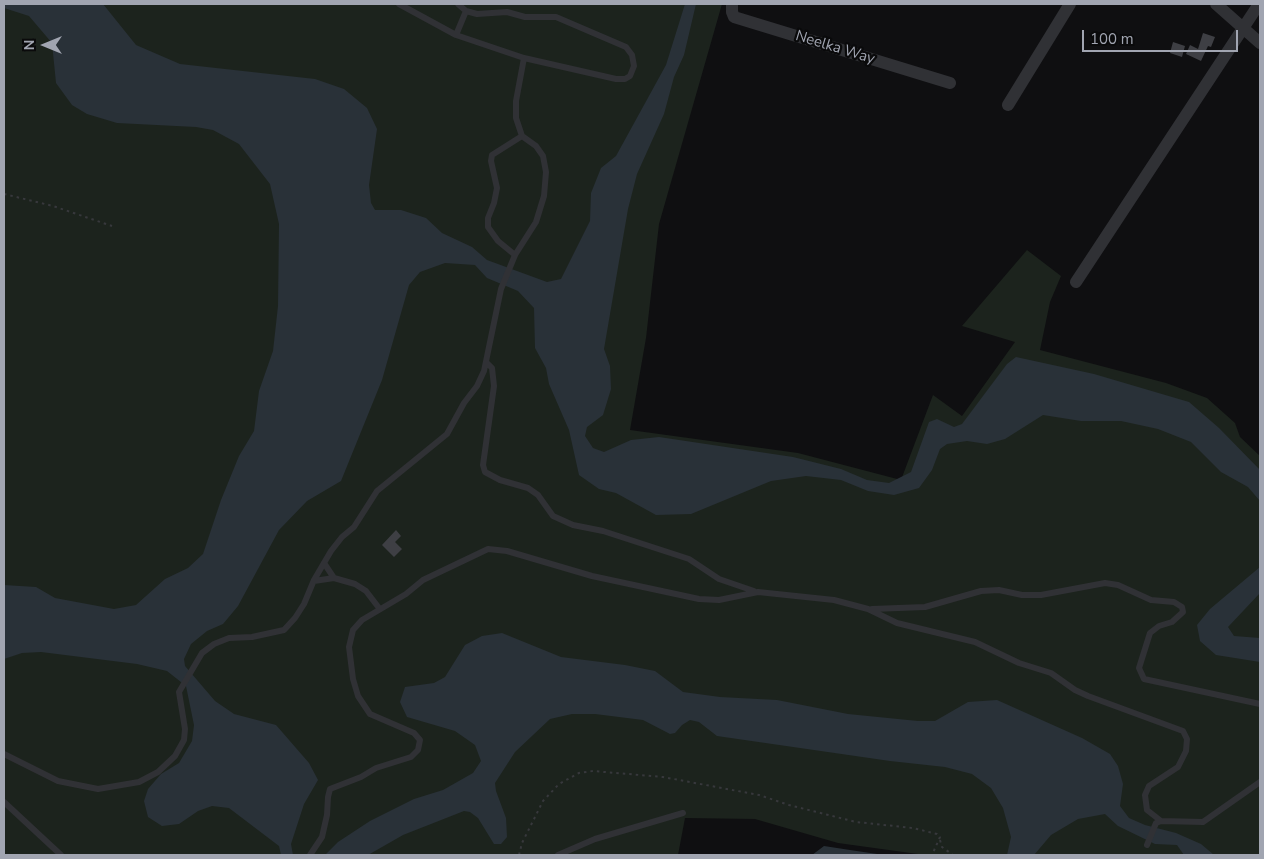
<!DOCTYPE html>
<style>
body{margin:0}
#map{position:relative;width:1264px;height:859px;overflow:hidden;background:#0f0f11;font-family:"Nunito Sans",sans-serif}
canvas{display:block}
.frame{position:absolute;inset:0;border:5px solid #a1a5b1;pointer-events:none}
.north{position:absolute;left:20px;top:20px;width:50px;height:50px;-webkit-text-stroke:4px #0a0a0b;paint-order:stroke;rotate:270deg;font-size:14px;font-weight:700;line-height:20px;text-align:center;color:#a1a5b1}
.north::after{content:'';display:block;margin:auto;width:18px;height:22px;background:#a1a5b1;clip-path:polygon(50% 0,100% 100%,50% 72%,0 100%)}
.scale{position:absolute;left:1082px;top:30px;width:156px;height:22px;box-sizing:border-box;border:2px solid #a1a5b1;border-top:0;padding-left:6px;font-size:15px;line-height:18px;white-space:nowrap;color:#a1a5b1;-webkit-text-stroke:4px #0a0a0b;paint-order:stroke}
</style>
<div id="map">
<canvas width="1264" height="859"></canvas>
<div class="frame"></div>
<div class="north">N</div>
<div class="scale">100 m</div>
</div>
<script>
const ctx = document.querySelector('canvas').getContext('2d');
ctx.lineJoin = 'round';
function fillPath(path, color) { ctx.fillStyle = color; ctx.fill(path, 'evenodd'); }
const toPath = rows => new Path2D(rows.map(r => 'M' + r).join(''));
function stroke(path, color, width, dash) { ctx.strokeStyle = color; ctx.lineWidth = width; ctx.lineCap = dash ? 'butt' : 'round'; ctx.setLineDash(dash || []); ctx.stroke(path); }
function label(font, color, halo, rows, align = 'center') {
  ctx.font = font + ' "Nunito Sans",sans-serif'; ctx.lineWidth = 4.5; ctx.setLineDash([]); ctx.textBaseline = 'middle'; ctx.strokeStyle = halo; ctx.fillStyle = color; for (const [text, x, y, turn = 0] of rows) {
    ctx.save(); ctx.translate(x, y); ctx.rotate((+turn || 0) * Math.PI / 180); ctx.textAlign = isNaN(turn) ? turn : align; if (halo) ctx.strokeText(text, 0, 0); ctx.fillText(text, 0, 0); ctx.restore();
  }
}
fillPath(toPath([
 [4,4,722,4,659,224,646,338,630,430,798,453,901,480,933,395,962,416,1015,342,962,326,1027,250,1061,276,1050,302,1040,350,1166,383,1207,398,1235,423,1240,437,1260,456,1260,855,925,855,838,843,755,819,685,818,678,855,4,855]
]), '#1c231d');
fillPath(toPath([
 [4,4,103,4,136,45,180,64,315,79,344,89,367,108,377,129,369,185,371,203,375,210,401,210,426,218,442,233,472,247,487,260,547,282,561,279,590,221,591,193,601,168,616,156,666,65,685,4,696,4,684,55,674,77,664,114,637,174,628,209,604,349,610,366,611,389,603,415,587,427,585,436,593,448,604,452,631,440,659,437,793,457,841,469,867,480,889,483,911,472,929,422,937,419,954,427,962,424,1007,364,1016,357,1094,374,1189,402,1219,428,1260,470,1260,501,1248,487,1221,472,1191,442,1158,429,1121,421,1081,421,1043,415,1005,439,987,444,967,441,947,444,940,449,932,470,919,488,894,495,868,491,841,480,806,476,771,481,691,514,656,515,616,493,599,489,579,475,569,430,549,384,546,368,535,348,534,308,518,291,487,278,475,265,445,263,420,272,409,285,382,380,341,481,307,501,279,530,238,606,223,624,207,631,191,644,184,659,185,666,215,701,234,714,276,725,309,763,318,780,304,804,291,844,293,855,281,855,279,846,229,808,212,806,198,811,179,824,162,826,148,817,144,801,148,789,161,774,179,763,192,741,194,725,186,686,167,671,137,664,41,652,22,653,4,659,4,585,36,587,55,598,114,609,136,605,165,579,188,568,203,554,221,500,239,456,254,431,259,391,273,351,278,306,279,224,270,184,239,144,213,130,196,127,117,123,87,114,72,105,56,83,52,43,29,16,4,8],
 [1260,567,1260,593,1228,627,1234,636,1260,638,1260,662,1216,655,1200,641,1197,625,1210,609],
 [502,633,561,657,625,665,655,671,683,692,720,697,777,700,848,714,918,721,935,721,968,702,997,700,1082,738,1110,754,1118,766,1123,784,1120,806,1129,818,1145,825,1176,833,1201,844,1214,855,1184,855,1177,845,1155,844,1118,826,1105,814,1078,819,1051,835,1034,855,1007,855,1011,837,1003,808,991,788,972,774,945,767,890,761,717,736,699,722,690,720,682,725,675,733,670,734,643,720,595,714,572,714,550,719,515,752,495,783,496,791,506,818,507,837,501,844,494,844,478,818,470,812,464,811,403,835,368,855,325,855,338,842,370,821,414,799,443,790,473,773,481,761,475,745,455,731,407,717,400,702,405,687,434,683,445,677,465,645,482,636],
 [824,846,850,850,884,855,812,855]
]), '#293138');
fillPath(toPath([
 [1203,33,1215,37,1211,47,1208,46,1201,61,1186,54,1190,45,1198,49],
 [1173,42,1185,46,1182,57,1170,53],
 [396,530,401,536,395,542,402,549,394,557,382,545]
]), '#3e3f44');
stroke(toPath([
 [4,194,53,206,112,226],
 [940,840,942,847,953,855],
 [519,855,522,843,543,801,559,784,579,773,593,771,663,777,759,795,789,805,856,822,913,828,937,834,940,837,932,855]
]), '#37383c', 2, [2.5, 4]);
stroke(toPath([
 [399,4,456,35,524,58,616,79,625,79,630,76,634,66,632,55,626,47,556,17,525,17,507,12,477,14,466,11,458,4],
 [456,35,466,11],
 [515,255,498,241,488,227,488,218,494,203,497,188,491,161,492,155,522,136],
 [486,362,492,368,494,386,483,465,485,472,500,480,528,488,538,495,553,516,573,525,603,531,689,559,719,579,754,591],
 [324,563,334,578],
 [314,581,334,578,355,584,366,591,379,608],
 [872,609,925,607,981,591,999,590,1022,595,1041,595,1105,583,1118,585,1151,600,1174,602,1182,607,1183,612,1172,622,1159,626,1150,633,1139,668,1144,679,1260,704],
 [4,754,58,781,98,789,139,782,158,772,175,756,184,740,185,729,179,692,202,653,214,644,229,638,252,637,284,630,295,618,304,604,314,580,331,551,342,537,354,527,377,491,447,434,464,403,477,386,484,371,501,289,515,255,536,222,544,196,546,172,543,156,536,146,522,136,516,118,516,101,524,58],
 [4,802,61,855],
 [1147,845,1156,823,1161,821],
 [310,855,322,837,327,815,328,797,330,789,361,777,376,768,411,757,418,750,420,740,414,733,370,714,358,696,353,679,349,647,353,630,362,620,406,594,423,580,488,549,507,551,592,576,699,599,719,600,758,592,834,600,868,609,897,623,975,642,1019,663,1051,673,1075,690,1088,696,1183,731,1187,739,1186,751,1178,767,1149,786,1145,795,1147,810,1161,821,1203,822,1260,782],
 [558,855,595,839,683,813]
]), '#303135', 6);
stroke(toPath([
 [732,4,732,12,734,17,950,83],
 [1216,4,1260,43],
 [1008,105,1070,4],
 [1076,282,1259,4]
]), '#303135', 12);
label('15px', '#a1a5b1', '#0a0a0b', [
 ["Neelka Way",835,48,17]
]);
</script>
